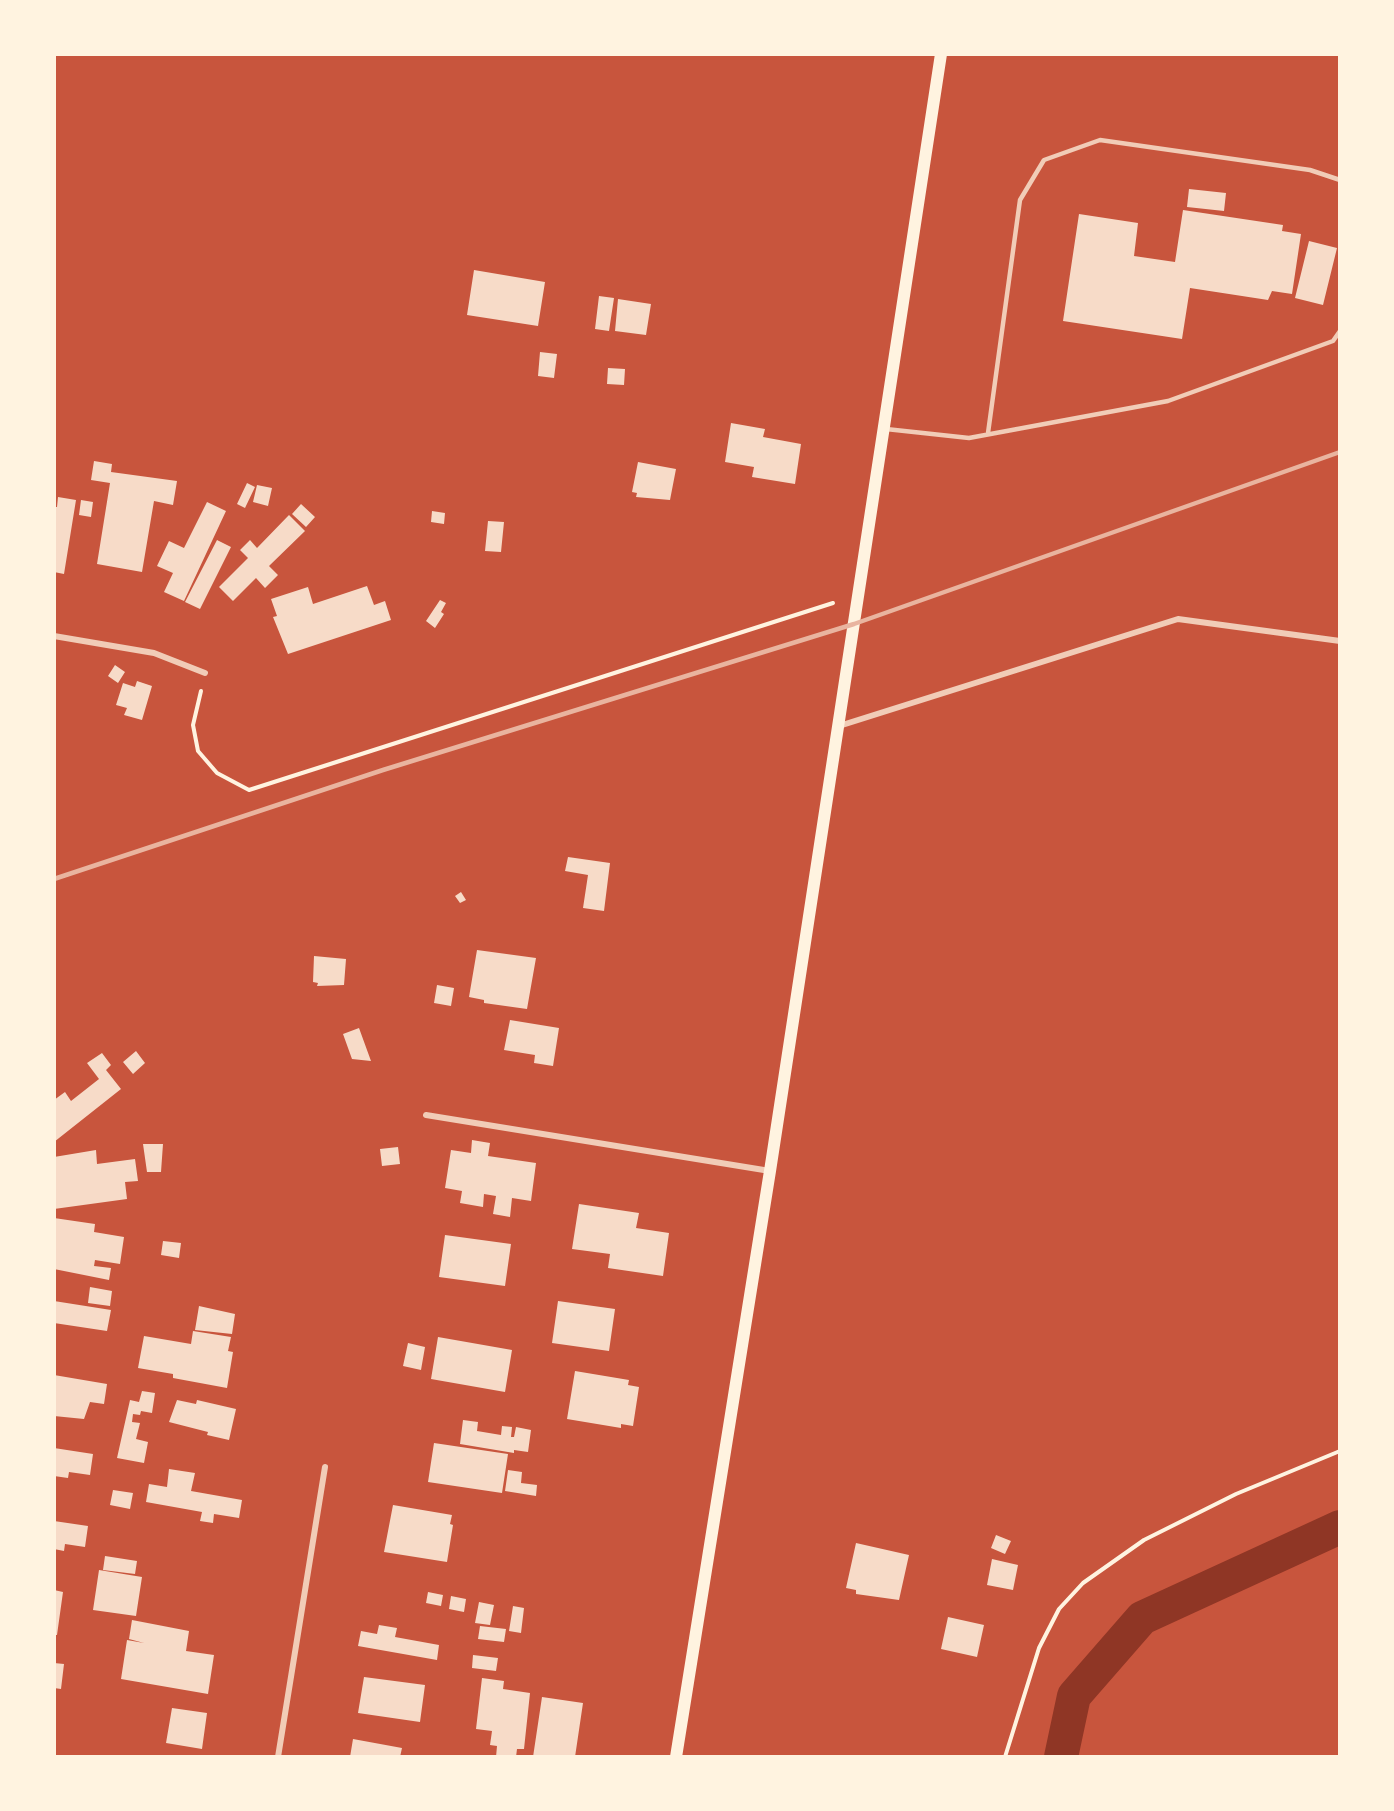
<!DOCTYPE html>
<style>
body{margin:0}
#map{position:relative;width:1394px;height:1811px;overflow:hidden;background:#c8553d;font-family:"Space Grotesk",sans-serif}
canvas{display:block}
.frame{position:absolute;inset:0;border:56px solid #fff3e0;pointer-events:none}
</style>
<div id="map">
<canvas width="1394" height="1811"></canvas>
<div class="frame"></div>
</div>
<script>
const ctx = document.querySelector('canvas').getContext('2d');
ctx.lineJoin = 'round';
const toPath = rows => new Path2D(rows.map(r => 'M' + r).join(''));
function stroke(path, color, width, dash) { ctx.strokeStyle = color; ctx.lineWidth = width; ctx.lineCap = dash ? 'butt' : 'round'; ctx.setLineDash(dash || []); ctx.stroke(path); }
function fillPath(path, color) { ctx.fillStyle = color; ctx.fill(path, 'evenodd'); }
stroke(toPath([
 [1061,1757,1074,1696,1142,1618,1340,1527]
]), '#8f3625', 34);
fillPath(toPath([
 [1189,189,1226,193,1224,211,1187,207],
 [1183,210,1283,225,1282,231,1301,234,1292,294,1272,291,1268,300,1190,288,1182,339,1063,321,1079,214,1138,223,1134,256,1175,262],
 [1309,241,1337,248,1323,305,1295,298],
 [474,270,545,282,538,326,467,315],
 [599,296,614,298,609,331,595,329],
 [618,299,651,304,646,335,615,331],
 [540,352,557,354,554,378,538,376],
 [608,368,625,369,624,385,607,384],
 [731,423,765,429,763,437,801,444,795,484,752,477,754,467,725,462],
 [94,461,112,464,111,472,177,481,173,505,154,501,142,572,97,564,110,483,91,480],
 [638,462,676,469,670,500,636,497,637,493,632,492],
 [247,483,255,487,245,508,237,504],
 [257,485,272,488,268,506,253,502],
 [58,497,76,500,64,574,54,572,54,507,57,507],
 [81,500,93,502,91,517,79,515],
 [207,502,226,511,184,601,164,592,173,573,157,566,169,541,184,548],
 [301,504,315,517,306,527,292,514],
 [432,511,445,513,444,524,431,522],
 [289,515,305,531,269,566,278,575,265,588,256,578,233,601,219,587,248,558,240,550,250,540,257,548],
 [488,521,504,522,501,552,485,551],
 [217,540,231,547,200,609,185,602],
 [367,586,374,605,385,601,391,620,288,654,273,617,277,616,271,599,308,587,313,604],
 [440,600,446,603,441,612,444,614,435,628,426,621],
 [115,665,125,672,118,683,108,676],
 [137,681,152,686,142,720,124,715,127,708,116,705,123,683,135,687],
 [568,857,610,863,604,911,583,908,588,875,565,871],
 [461,892,466,900,460,903,455,896],
 [477,950,536,958,527,1009,484,1003,484,1000,469,997],
 [314,956,346,959,344,985,317,986,318,983,313,982],
 [437,985,454,988,451,1006,434,1003],
 [510,1020,559,1028,553,1066,534,1063,535,1055,504,1050],
 [359,1028,371,1061,352,1059,343,1034],
 [136,1051,145,1063,133,1074,123,1062],
 [102,1053,111,1065,106,1070,121,1089,54,1142,54,1100,65,1092,71,1101,99,1079,87,1063],
 [472,1140,490,1143,488,1156,536,1163,531,1201,512,1198,510,1217,493,1214,496,1196,484,1194,483,1207,460,1203,462,1191,445,1188,451,1150,471,1153],
 [143,1144,163,1144,161,1172,147,1172],
 [398,1147,400,1164,382,1166,380,1149],
 [96,1150,97,1164,135,1159,138,1181,125,1182,127,1199,54,1209,54,1157],
 [579,1204,639,1213,636,1228,669,1233,663,1276,608,1268,610,1254,572,1249],
 [54,1218,95,1224,94,1232,124,1237,120,1264,95,1260,94,1266,111,1268,109,1280,54,1269],
 [445,1235,511,1244,505,1286,439,1277],
 [163,1241,181,1243,179,1258,161,1255],
 [90,1287,112,1291,110,1306,88,1303],
 [54,1301,111,1310,107,1331,54,1323],
 [558,1301,615,1309,609,1351,552,1343],
 [199,1306,235,1314,232,1334,195,1330],
 [193,1331,231,1337,228,1351,233,1352,227,1388,173,1378,173,1374,138,1368,144,1336,191,1344],
 [438,1337,512,1350,505,1392,431,1379],
 [408,1343,425,1347,421,1370,403,1366],
 [575,1371,629,1380,628,1385,639,1387,633,1426,621,1424,621,1428,567,1419],
 [54,1375,107,1384,104,1404,90,1402,84,1419,54,1416],
 [142,1391,155,1393,152,1413,141,1411,140,1415,133,1414,132,1422,140,1423,136,1439,148,1442,144,1463,117,1458,130,1400,139,1402],
 [177,1400,196,1404,197,1400,236,1409,229,1440,207,1435,208,1432,169,1422],
 [463,1420,478,1422,477,1431,501,1435,502,1426,512,1427,511,1437,514,1437,516,1427,531,1430,528,1452,514,1450,514,1453,460,1444],
 [434,1443,508,1454,502,1493,428,1482],
 [54,1448,93,1454,90,1475,69,1472,68,1478,54,1476],
 [169,1469,195,1473,191,1491,242,1500,239,1518,214,1514,213,1523,200,1521,202,1512,146,1502,149,1484,167,1487],
 [508,1470,522,1472,521,1483,537,1485,536,1496,505,1491],
 [113,1490,133,1493,130,1509,110,1505],
 [393,1505,452,1515,450,1524,453,1525,447,1562,384,1552],
 [54,1521,88,1526,85,1547,65,1544,64,1551,54,1549],
 [996,1535,1011,1541,1005,1554,991,1548],
 [856,1543,909,1555,899,1600,856,1594,856,1590,846,1588],
 [105,1556,137,1561,135,1574,103,1570],
 [992,1559,1018,1565,1013,1590,987,1585],
 [99,1570,142,1577,136,1616,93,1610],
 [54,1590,63,1592,57,1635,54,1635],
 [428,1592,443,1595,441,1606,426,1603],
 [451,1596,466,1599,464,1612,449,1609],
 [479,1602,494,1605,490,1625,475,1623],
 [513,1606,524,1608,521,1633,509,1631],
 [948,1617,984,1625,977,1657,941,1649],
 [132,1620,189,1631,186,1651,214,1655,208,1694,121,1679,127,1640,144,1643,129,1639],
 [379,1625,397,1628,395,1637,439,1645,437,1660,358,1646,361,1631,377,1634],
 [480,1626,506,1629,504,1642,478,1639],
 [473,1655,498,1658,496,1671,472,1668],
 [54,1663,64,1664,61,1689,54,1688],
 [364,1677,425,1685,420,1722,358,1713],
 [482,1678,504,1681,503,1689,530,1693,524,1749,517,1749,516,1757,496,1757,497,1746,490,1745,492,1731,476,1729],
 [542,1697,583,1703,575,1757,533,1757],
 [172,1708,207,1713,202,1749,166,1743],
 [353,1739,402,1748,400,1757,350,1757]
]), '#f7dbc8');
stroke(toPath([
 [201,691,193,725,198,751,217,773,249,790,833,603],
 [1005,1757,1039,1648,1059,1609,1083,1583,1144,1540,1236,1494,1340,1451]
]), '#fff3e0', 4);
stroke(toPath([
 [886,429,969,438,1168,401,1333,341,1340,331],
 [988,433,1020,200,1044,160,1100,140,1310,170,1340,180]
]), '#f1ccb7', 4.5);
stroke(toPath([
 [54,636,154,653,205,673],
 [839,726,1178,619,1340,641],
 [426,1115,770,1171],
 [278,1757,325,1467]
]), '#f1ccb7', 6);
stroke(toPath([
 [676,1757,770,1171,941,54]
]), '#fff3e0', 12);
stroke(toPath([
 [54,879,383,770,854,624,1340,452]
]), '#e9b49f', 4.5);
</script>
